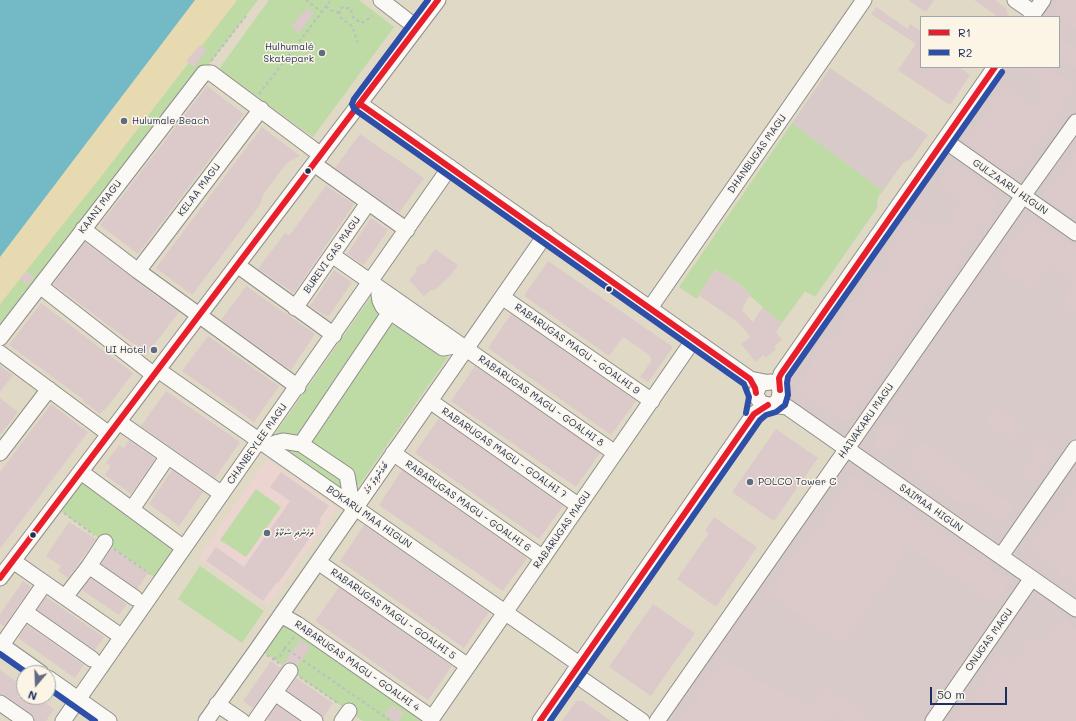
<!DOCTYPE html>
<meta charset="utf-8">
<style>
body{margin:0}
#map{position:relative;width:1076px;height:721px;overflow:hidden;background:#e0d9c5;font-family:Mali,sans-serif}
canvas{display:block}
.legend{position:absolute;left:920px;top:16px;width:140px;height:52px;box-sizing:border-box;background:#fcf5e5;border:1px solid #a2a6af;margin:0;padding:5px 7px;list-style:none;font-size:12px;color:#1b2f5e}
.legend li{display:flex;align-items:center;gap:8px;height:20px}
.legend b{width:20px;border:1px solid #a2a6af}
.north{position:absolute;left:16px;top:665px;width:40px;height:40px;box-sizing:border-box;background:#fcf5e5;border:1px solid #a2a6af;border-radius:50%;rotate:199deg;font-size:11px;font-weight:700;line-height:16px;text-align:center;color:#1b2f5e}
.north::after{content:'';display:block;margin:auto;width:14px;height:18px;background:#606a82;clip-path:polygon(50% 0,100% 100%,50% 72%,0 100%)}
.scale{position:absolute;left:930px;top:687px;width:77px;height:18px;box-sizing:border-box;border:2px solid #1b2f5e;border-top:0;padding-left:5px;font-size:12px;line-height:14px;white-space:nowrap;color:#1b2f5e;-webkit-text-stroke:3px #fcf5e5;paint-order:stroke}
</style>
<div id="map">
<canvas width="1076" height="721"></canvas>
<ul class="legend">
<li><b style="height:5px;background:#e91e2b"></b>R1</li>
<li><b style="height:5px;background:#2e4fa7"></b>R2</li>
</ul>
<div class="north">N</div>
<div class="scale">50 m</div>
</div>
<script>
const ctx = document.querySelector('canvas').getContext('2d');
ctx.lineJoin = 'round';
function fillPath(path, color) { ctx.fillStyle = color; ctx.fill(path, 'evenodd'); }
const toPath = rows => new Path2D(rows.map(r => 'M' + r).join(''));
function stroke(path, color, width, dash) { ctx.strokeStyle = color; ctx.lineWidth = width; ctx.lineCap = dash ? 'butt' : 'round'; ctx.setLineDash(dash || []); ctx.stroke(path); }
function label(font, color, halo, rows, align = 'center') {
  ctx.font = font + ' Mali,"Noto Sans Thaana",sans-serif'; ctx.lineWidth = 3; ctx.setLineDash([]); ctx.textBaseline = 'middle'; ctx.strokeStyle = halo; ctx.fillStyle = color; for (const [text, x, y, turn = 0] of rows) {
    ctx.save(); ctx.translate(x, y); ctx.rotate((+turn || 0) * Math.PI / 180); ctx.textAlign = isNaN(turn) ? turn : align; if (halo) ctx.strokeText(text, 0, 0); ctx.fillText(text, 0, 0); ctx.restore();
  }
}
fillPath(toPath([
 [267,459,337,508,268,606,198,558]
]), '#ecd4d0');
fillPath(toPath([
 [1043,0,1076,0,1076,721,657,721,846,449,790,409,784,393,781,374,995,67,1059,67,1059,17,1031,17],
 [830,68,928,135,911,159,903,163,883,191,792,123]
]), '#d8cac8');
fillPath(toPath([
 [237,0,258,0,0,338,0,304],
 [269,0,359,0,394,27,313,137,219,69],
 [792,123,883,191,878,197,877,208,815,297,805,291,782,323,762,308,763,307,750,296,745,290,746,289,723,273,722,274,716,270,698,295,699,296,697,299,679,287],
 [372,295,450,354,358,487,356,489,344,490,280,446,275,438,275,434],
 [81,472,184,548,161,582,54,506],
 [256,489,281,507,246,557,220,540],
 [200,566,264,611,242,643,178,599],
 [281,615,430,721,363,721,258,648]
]), '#bedaa5');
fillPath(toPath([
 [195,0,237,0,103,174,0,304,0,257]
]), '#e8dab0');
fillPath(toPath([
 [0,0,195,0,0,257]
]), '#74b9c6');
fillPath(toPath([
 [908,0,934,0,926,12],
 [974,0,995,0,1006,8,1009,17,998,17],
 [1062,0,1076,0,1076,29,1053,13],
 [876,7,908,29,910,24,921,31,921,67,959,67,970,75,950,105,899,71,898,70,916,44,871,14],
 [308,8,314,13,299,33,291,27,301,14,302,15],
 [1062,40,1076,49,1076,68,1059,56,1059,44],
 [200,45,207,50,194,67,186,61],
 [1020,67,1054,67,1051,70,1076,88,1019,170,1014,174,1011,174,1006,173,977,152,971,147,968,139,1006,85,1034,105,1047,86],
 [207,86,244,114,138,254,100,225],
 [262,127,300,156,290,161,285,165,263,195,260,205,192,295,156,268],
 [360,134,424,178,399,213,335,168],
 [1076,152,1076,211,1072,217,1046,200,1048,197,1045,194,1053,183,1056,185,1066,171,1064,170],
 [955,164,975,178,974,180,999,198,995,203,997,205,990,215,993,217,986,227,982,224,954,265,958,268,943,290,939,287,931,300,930,299,848,419,842,421,837,420,795,389,813,364,810,362,827,338,831,341,846,318,844,316,864,287,863,286,874,270,882,275,892,259,885,254,905,227,916,218,925,224,928,219,941,228,946,224,961,202,939,186,941,179,947,169,950,171],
 [326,186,354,204,294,293,258,269,285,233,289,236],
 [371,218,388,230,364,265,347,254],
 [1029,218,1067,245,1069,243,1076,248,1076,283,1049,264,1031,290,996,266],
 [85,242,160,299,160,298,179,312,147,354,53,284],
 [435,249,458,265,451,275,434,291,432,289,424,296,409,280,417,271,415,269,422,263,424,265],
 [548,261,673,347,648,382,640,377,652,360,648,354,623,337,609,356,524,296],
 [334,270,352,282,328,317,310,306],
 [715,270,722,274,723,273,746,289,745,290,751,294,743,306,744,307,742,310,753,322,762,308,782,323,776,332,782,340,774,347,776,349,766,358,763,355,756,362,741,344,750,337,739,323,698,295],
 [26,271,34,277,27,285,20,279],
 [1076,284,1076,315,1061,305],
 [246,286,315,334,291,370,221,320],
 [41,303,133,373,108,406,100,414,83,401,84,400,9,345],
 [511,314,636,401,611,435,488,348],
 [208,336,279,386,254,422,182,371],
 [0,366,13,375,0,392],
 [475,366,600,453,576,487,451,401],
 [166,391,240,442,215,478,141,426],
 [0,398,18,412,0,435],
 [51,404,88,432,0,549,0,472],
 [996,407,1023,426,1013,440,986,421],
 [439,418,563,506,539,539,415,453],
 [889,419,905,431,888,455,875,446,876,437],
 [776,429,818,458,774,521,732,492],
 [1039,438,1055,449,1031,484,1021,476,1033,459,1027,456],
 [129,440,155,459,131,494,105,475,111,466,106,463,119,445,124,448],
 [922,442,950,461,950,462,1014,506,1003,522,969,499,964,506,906,465],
 [172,470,203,492,179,526,149,504],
 [402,470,527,558,503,591,379,505],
 [281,472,329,506,319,520,321,522,278,583,277,582,263,601,206,561,216,547,244,567,290,501,270,487],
 [852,475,886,499,887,497,1007,580,1005,587,993,604,911,547,841,644,768,593,799,548,801,549,814,531,816,532,841,497,837,495],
 [1076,486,1076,585,1058,572,1059,569,1030,548,1045,526,1046,528],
 [714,517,757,547,716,607,677,579,709,533,705,531],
 [69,522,96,539,68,578,58,571,61,566,46,556],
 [364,525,489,612,464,648,340,561],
 [112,548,148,573,137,589,101,564],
 [91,578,127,604,119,615,82,590],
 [23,581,31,587,4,626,0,624,0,614],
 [339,587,452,666,428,700,315,621],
 [46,597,104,637,95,650,37,610],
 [653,604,695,633,651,696,609,667],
 [1062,617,1070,622,1069,624,1076,629,1076,721,954,721,964,706,966,707,987,680,984,677,1001,656,1013,664,1033,635,1044,643],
 [27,625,84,665,75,678,18,638],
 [300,640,311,647,297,666,295,663,290,662,286,663,283,666,253,708,243,701,271,661,280,668],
 [724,657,780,694,783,689,811,708,825,687,875,721,845,721,833,712,826,721,678,721],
 [0,670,24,687,17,697,38,697,54,709,46,721,35,721,34,717,31,714,5,696,0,694],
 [296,678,333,703,323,718,320,714,287,691],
 [577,700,580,702,581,700,611,721,562,721],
 [277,705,299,721,270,721,267,719],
 [392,705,404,713,399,721,394,721,385,715]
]), '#dccaca');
const minor = toPath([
 [381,0,417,28],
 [1015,0,1034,13],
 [1031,17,1043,0],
 [360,104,750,379,765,382],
 [944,140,1076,233],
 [314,164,407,230],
 [83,229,138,271,298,387],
 [332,255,615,453],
 [237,265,334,335],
 [138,271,261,109],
 [40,286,154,375],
 [382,291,379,295,380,301,383,307,443,348,454,346,456,342],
 [502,297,652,401],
 [295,308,368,203],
 [650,308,864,0],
 [0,338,204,73,211,73,321,155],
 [0,353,109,434],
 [158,370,579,664],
 [430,401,579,506],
 [768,405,761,403,757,397,756,393,759,386,762,383,771,382],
 [772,405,787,407,1076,609],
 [119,422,222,494],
 [301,444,390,312],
 [272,449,275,443,283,441,301,444,347,475,350,493,346,501],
 [0,453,49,389],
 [393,453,543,558],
 [81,472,184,548],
 [132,509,168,456],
 [1001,556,1076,448],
 [13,561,122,637],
 [318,562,468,666],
 [89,566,105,542],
 [0,578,438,0],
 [65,597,89,566,135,598],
 [25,612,92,659],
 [281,615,297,624,432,718],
 [0,644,41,673],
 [0,648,45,583],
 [573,673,642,721],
 [48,678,109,721],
 [275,693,315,721],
 [0,703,26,721],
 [217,704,242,721],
 [63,721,450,167],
 [206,721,258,648,546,234],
 [255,721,290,671],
 [342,721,349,711],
 [430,721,694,339],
 [540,721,754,414,762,408,772,405,778,401,780,394,779,382,781,374,995,67],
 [657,721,1023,196,1076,122],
 [933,721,1032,578]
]);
stroke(minor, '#8e8e8b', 17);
stroke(toPath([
 [306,0,322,12],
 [326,6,330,10,339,13],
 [358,43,352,26,341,18,339,10,343,7,351,9,353,17,361,23,366,21,372,15],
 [211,61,246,16],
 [259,94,331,0],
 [64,513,94,535],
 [114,549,150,574],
 [294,637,285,648,391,721],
 [267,655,280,664],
 [274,659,280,656,285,648],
 [300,677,339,704]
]), '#bdbebf', 2, [3, 3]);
stroke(minor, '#faf9f6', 15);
stroke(toPath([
 [360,104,750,379,755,388,756,393],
 [780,390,779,378,781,374,995,67],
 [0,578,438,0],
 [540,721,754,414,768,405]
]), '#e91e2b', 6);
stroke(toPath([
 [428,0,354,99,352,104,354,109,744,384,749,397,746,413],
 [0,654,27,673],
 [48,688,95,721],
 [550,721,760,420,766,415,776,412,785,405,788,395,787,383,788,377,1002,72]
]), '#2e4fa7', 6);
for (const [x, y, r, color] of [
 [322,53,4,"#606a82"],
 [124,121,4,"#606a82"],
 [308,171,3.5,"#1b2f5e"],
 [609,289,3.5,"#1b2f5e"],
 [154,350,4,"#606a82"],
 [750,482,4,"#606a82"],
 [267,533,4,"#606a82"],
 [33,535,3.5,"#1b2f5e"]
]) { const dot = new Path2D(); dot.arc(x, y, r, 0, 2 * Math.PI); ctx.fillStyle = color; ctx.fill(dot); stroke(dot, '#fcf5e5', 1.5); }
label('10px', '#1b2f5e', '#fcf5e5', [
 ["Hulhumalé",314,47,"right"],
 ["Skatepark",314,59,"right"],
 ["Hulumale Beach",132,121],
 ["UI Hotel",146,350,"right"],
 ["POLCO Tower C",758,482],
 ["ރެހެންދި ސްކޫލް",275,533]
], 'left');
label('10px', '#1b2f5e', '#fcf5e5', [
 ["DHANBUGAS MAGU",757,154,-55],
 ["GULZAARU HIGUN",1010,187,35],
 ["KELAA MAGU",199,190,-53],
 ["KAANI MAGU",100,207,-53],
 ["BUREVI GAS MAGU",332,255,-55],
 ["RABARUGAS MAGU - GOALHI 9",577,349,35],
 ["RABARUGAS MAGU - GOALHI 8",541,401,35],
 ["HAIVAKARU MAGU",866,421,-55],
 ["CHANBEYLEE MAGU",257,444,-55],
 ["RABARUGAS MAGU - GOALHI 7",504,453,35],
 ["ބޯގަންވިލާ މަގު",376,478,-55],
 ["RABARUGAS MAGU - GOALHI 6",468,506,35],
 ["SAIMAA HIGUN",931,508,35],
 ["BOKARU MAA HIGUN",369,517,35],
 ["RABARUGAS MAGU",562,530,-55],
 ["RABARUGAS MAGU - GOALHI 5",393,614,35],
 ["ONUGAS MAGU",989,640,-55],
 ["RABARUGAS MAGU - GOALHI 4",357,666,35]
]);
</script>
